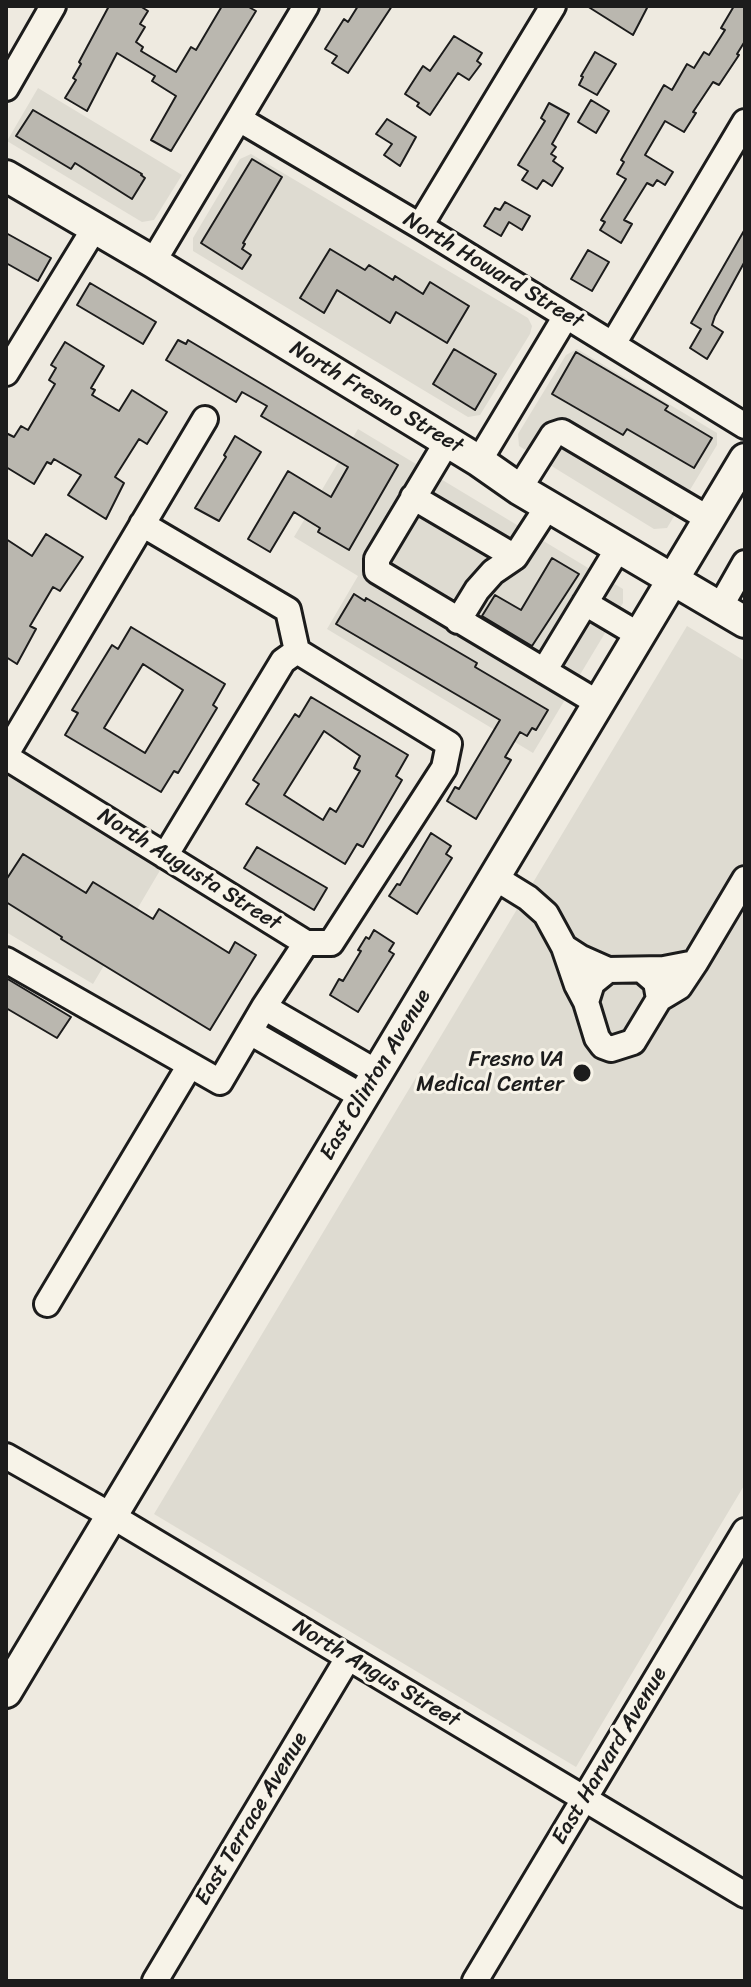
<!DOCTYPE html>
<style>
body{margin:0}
#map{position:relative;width:751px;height:1987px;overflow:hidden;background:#eeeae0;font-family:Sriracha,sans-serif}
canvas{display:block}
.frame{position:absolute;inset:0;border:8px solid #1c1c1c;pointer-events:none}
</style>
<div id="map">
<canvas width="751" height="1987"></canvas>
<div class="frame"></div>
</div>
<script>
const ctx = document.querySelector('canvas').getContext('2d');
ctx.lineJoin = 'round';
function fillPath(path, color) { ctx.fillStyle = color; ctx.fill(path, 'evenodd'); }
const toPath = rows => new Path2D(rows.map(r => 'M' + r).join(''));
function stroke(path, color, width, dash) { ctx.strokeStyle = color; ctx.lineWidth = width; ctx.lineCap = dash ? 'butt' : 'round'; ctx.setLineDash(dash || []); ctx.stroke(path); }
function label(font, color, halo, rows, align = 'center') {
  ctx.font = font + ' Sriracha,sans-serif'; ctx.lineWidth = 6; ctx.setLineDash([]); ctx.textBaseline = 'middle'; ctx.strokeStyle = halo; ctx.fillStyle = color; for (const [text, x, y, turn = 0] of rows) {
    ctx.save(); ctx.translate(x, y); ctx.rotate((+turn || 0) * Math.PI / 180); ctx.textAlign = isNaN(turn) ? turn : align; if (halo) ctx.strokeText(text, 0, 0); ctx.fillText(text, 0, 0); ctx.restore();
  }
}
fillPath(toPath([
 [38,88,182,175,154,220,142,222,7,141],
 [251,154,528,318,532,326,530,334,480,415,468,417,193,251,193,238,240,159],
 [577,349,717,433,717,445,667,528,654,529,519,446,518,434,566,355],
 [358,429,623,589,623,603,533,753,327,629,358,576,294,537],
 [687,626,745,661,745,1484,576,1767,154,1514],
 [6,748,162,867,93,984,6,932]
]), '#dedbd1');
const building = toPath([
 [109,6,140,6,148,11,140,24,145,27,136,42,143,47,141,51,176,72,191,47,196,50,222,6,247,6,256,11,171,151,151,140,176,96,152,81,155,76,117,53,87,111,65,98,76,80,73,78,81,64,79,62,109,6],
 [358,6,392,6,348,73,332,63,337,56,325,49,344,19,348,22,358,6],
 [587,6,648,6,633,35,587,6],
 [734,6,745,6,745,41,737,54,739,55,719,85,713,82,693,112,696,113,684,132,665,121,645,155,673,172,665,185,657,180,653,186,647,183,624,220,632,224,621,243,600,230,605,222,601,220,626,179,617,174,624,162,621,160,664,85,672,90,687,64,694,68,704,52,709,55,725,30,721,28,734,6],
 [454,36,482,53,477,61,481,64,469,80,458,73,430,115,417,106,419,103,405,94,423,66,430,71,454,36],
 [595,52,616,64,597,95,579,85,583,77,581,76,595,52],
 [591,100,609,111,596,133,578,122,591,100],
 [549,103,569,114,552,144,556,147,551,154,556,157,553,161,563,168,552,186,543,180,537,189,522,180,528,171,518,165,545,121,541,118,549,103],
 [33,110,142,174,141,175,145,178,132,199,75,163,71,169,16,136,33,110],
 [387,119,416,137,400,166,384,155,392,144,376,134,387,119],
 [252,159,282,177,243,243,245,244,242,249,251,255,242,269,201,243,252,159],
 [505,202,530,216,522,230,509,222,501,236,484,226,495,208,500,210,505,202],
 [745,229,745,261,715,316,712,325,723,332,707,359,690,348,701,329,691,323,745,229],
 [6,233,51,258,38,281,6,263,6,233],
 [330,249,365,270,369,265,393,280,395,276,423,294,430,282,469,306,447,343,396,312,390,323,337,290,324,313,300,298,330,249],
 [588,250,609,262,592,291,571,279,588,250],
 [90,283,156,322,143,344,77,305,90,283],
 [178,340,186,344,188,340,398,465,349,550,318,532,320,528,294,512,270,552,248,539,288,471,331,497,348,467,261,416,267,406,242,392,236,402,166,360,178,340],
 [65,342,104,366,91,388,95,390,92,395,119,411,132,390,167,412,147,444,139,439,115,477,124,483,106,519,68,495,81,475,54,459,51,464,47,462,34,484,6,467,6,433,14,437,21,426,28,430,55,384,49,380,56,368,51,365,65,342],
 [454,349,496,374,475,410,433,384,454,349],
 [576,352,668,406,665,410,712,438,694,468,627,429,623,435,552,394,576,352],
 [235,436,261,452,219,521,195,508,226,457,224,455,235,436],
 [46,534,83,557,60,591,53,587,30,626,36,629,17,664,6,657,6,539,32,556,46,534],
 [552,558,579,574,532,646,482,616,495,595,521,610,552,558],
 [354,594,365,601,366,598,477,663,475,667,548,710,536,730,532,728,527,736,520,732,505,757,511,760,476,819,447,801,455,787,459,789,500,720,336,624,354,594],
 [131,627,225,684,213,705,217,708,178,773,174,771,161,792,65,735,78,713,72,710,112,645,118,649,131,627],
 [143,664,183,690,145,753,104,728,143,664],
 [311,697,408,755,396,776,402,780,363,847,357,844,345,864,246,804,259,784,253,780,295,714,299,717,311,697],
 [324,731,360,756,354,768,360,771,336,812,330,808,323,820,284,795,324,731],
 [431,833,451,846,446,854,452,858,417,914,389,896,397,884,400,885,431,833],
 [257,847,327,888,314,910,244,868,257,847],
 [23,854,86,893,93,882,153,919,159,909,229,953,235,942,256,955,210,1030,61,939,62,937,6,902,6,880,23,854],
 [374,930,394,943,389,951,394,954,358,1012,330,995,339,979,343,981,361,951,358,950,366,937,369,939,374,930],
 [6,978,71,1017,57,1038,6,1008,6,978]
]);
fillPath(building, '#bab7af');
stroke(building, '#1c1c1c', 2);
const minor = toPath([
 [6,88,53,6],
 [239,119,420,226,745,426],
 [420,226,553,6],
 [153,262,306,6],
 [613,344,745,122],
 [6,373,94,229],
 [447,442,377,559,377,571,598,703],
 [479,461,566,316],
 [519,489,553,435,562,432,709,519],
 [413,497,515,557],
 [142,524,288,610,297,651,449,744,444,768,331,943,306,943],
 [585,603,639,635],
 [720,607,745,563],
 [458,621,477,590,493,572,515,557,548,506],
 [544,671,619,547],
 [6,754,205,419],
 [6,757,306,943,264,1007,220,1082,6,960],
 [165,856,283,661,297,651],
 [494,877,528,898,546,914,564,947],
 [695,963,745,879],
 [642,970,656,982,659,999,633,1042,611,1049,603,1046,597,1038,586,1002,592,983,608,970,664,969,695,963,679,987,659,999],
 [586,1002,577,985,564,947,581,958,608,970],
 [264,1007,378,1073],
 [250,1032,363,1097],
 [47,1304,190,1065],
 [6,1456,112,1516,745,1895],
 [155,1981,348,1658],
 [475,1981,745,1531]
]);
const major = toPath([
 [6,176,153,262,479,461,519,489,745,622],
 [6,1692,745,459]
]);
stroke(minor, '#1c1c1c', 30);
stroke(major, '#1c1c1c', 36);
stroke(minor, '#f7f3e8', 24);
stroke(major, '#f7f3e8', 30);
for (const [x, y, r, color] of [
 [582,1073,10,"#1c1c1c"]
]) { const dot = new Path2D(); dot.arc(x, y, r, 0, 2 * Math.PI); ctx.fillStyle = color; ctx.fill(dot); stroke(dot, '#f7f3e8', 3); }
label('22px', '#1c1c1c', '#f7f3e8', [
 ["North Howard Street",493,271,31],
 ["North Fresno Street",376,398,31],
 ["North Augusta Street",189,870,32],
 ["East Clinton Avenue",376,1075,-59],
 ["North Angus Street",376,1674,31],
 ["East Harvard Avenue",610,1756,-59],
 ["East Terrace Avenue",252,1819,-59]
]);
label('22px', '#1c1c1c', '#f7f3e8', [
 ["Fresno VA",564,1060],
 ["Medical Center",564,1085]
], 'right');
</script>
